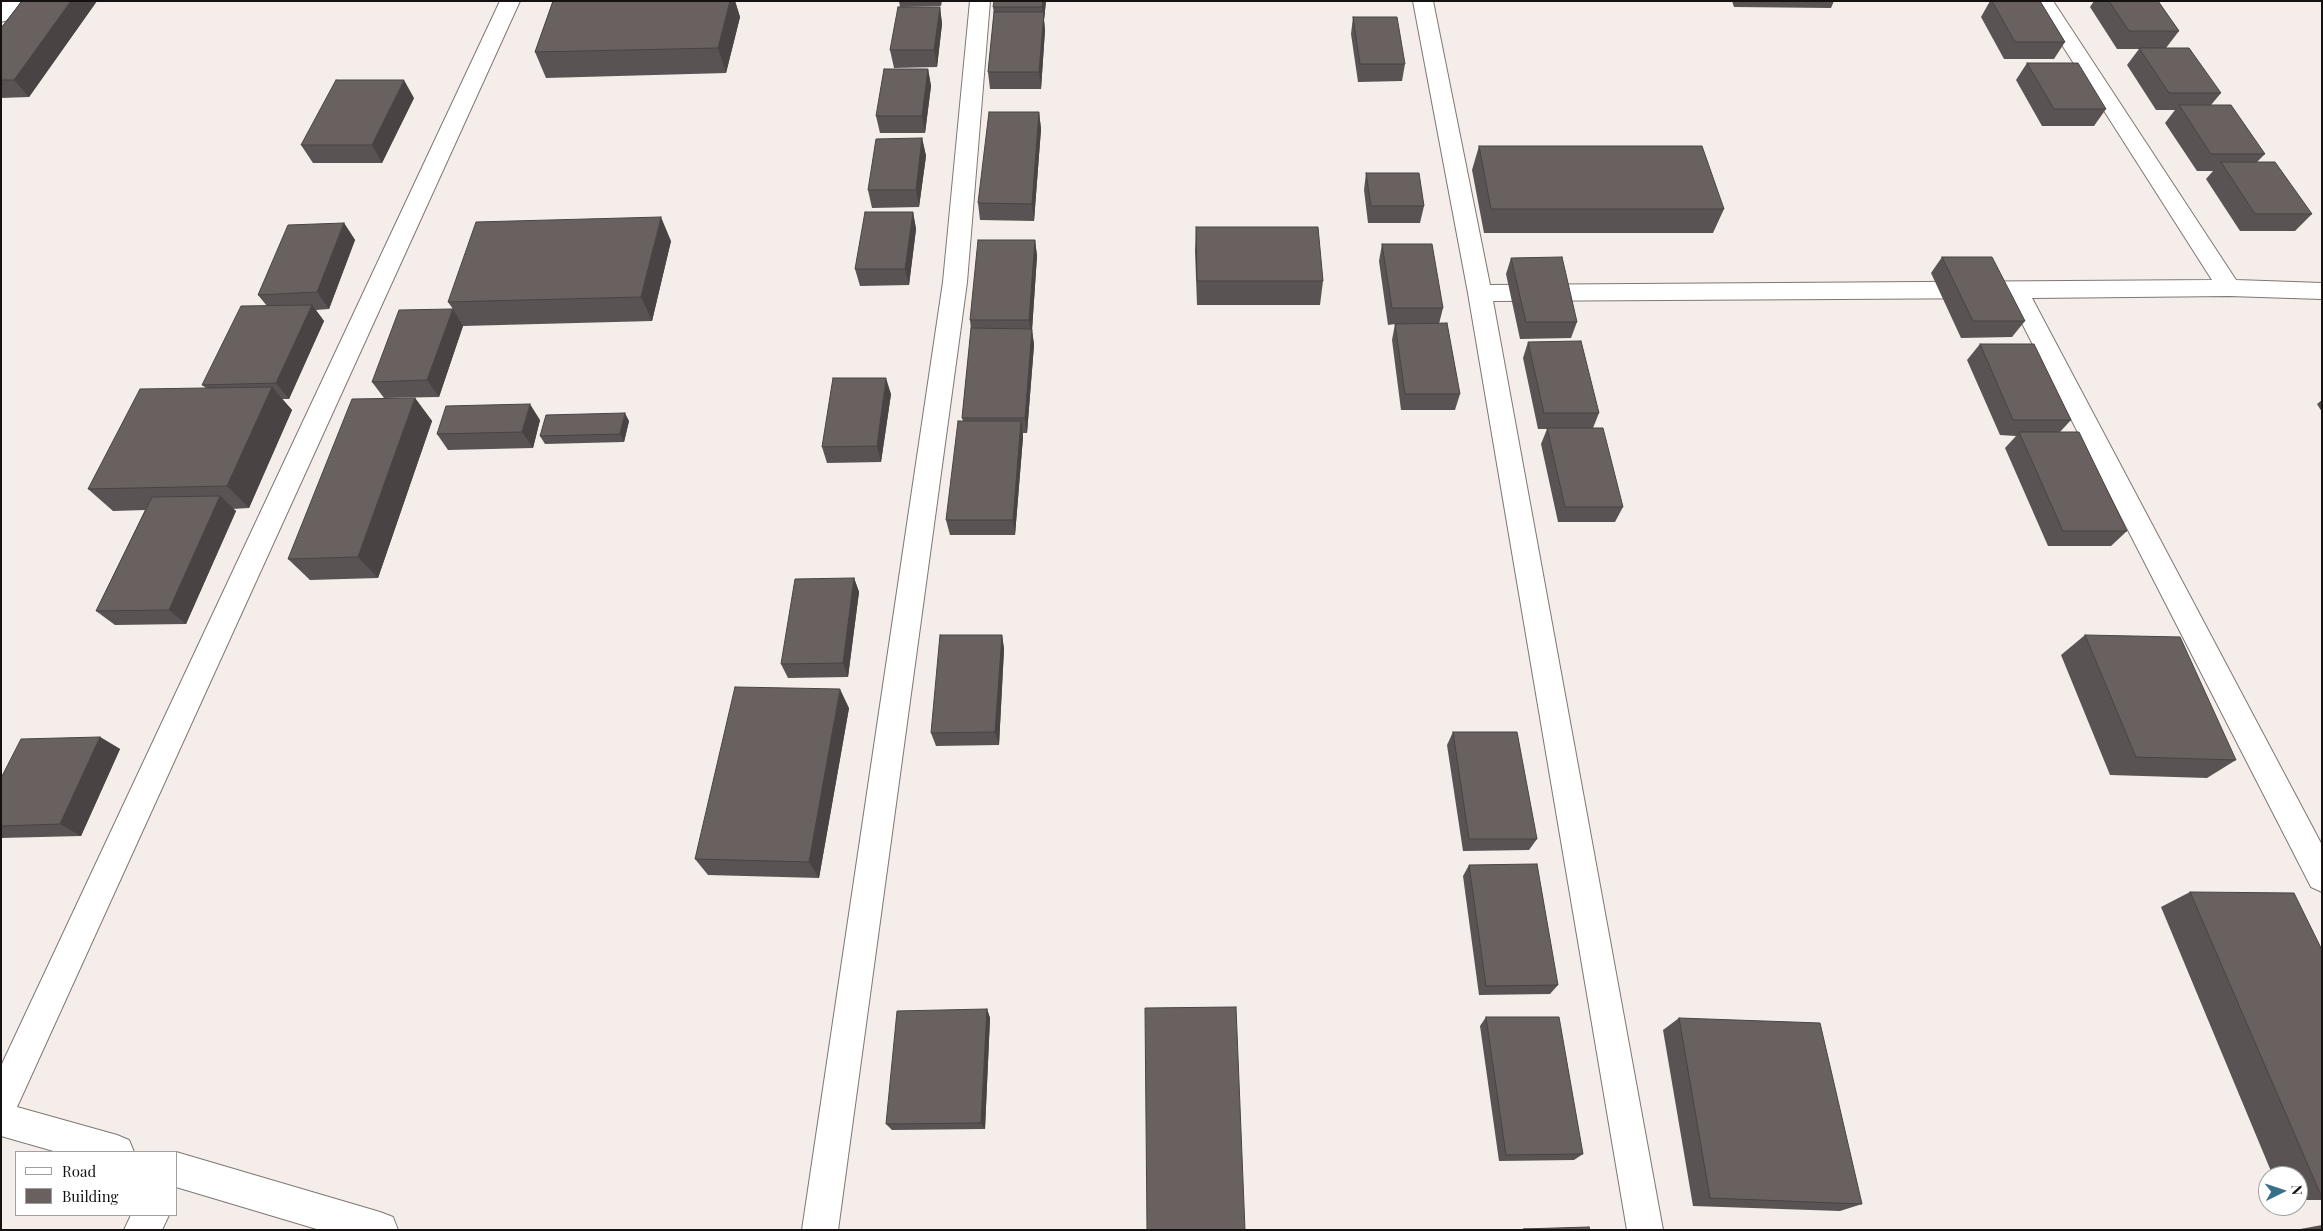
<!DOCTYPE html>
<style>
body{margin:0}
#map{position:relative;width:2323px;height:1231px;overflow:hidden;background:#f4ede9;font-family:"Playfair Display",serif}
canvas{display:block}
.frame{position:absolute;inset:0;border:2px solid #141110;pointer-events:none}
.legend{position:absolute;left:15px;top:1151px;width:162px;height:65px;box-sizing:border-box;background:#fff;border:1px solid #a1a09f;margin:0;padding:6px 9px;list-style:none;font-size:15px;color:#141110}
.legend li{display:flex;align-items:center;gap:10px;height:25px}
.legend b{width:25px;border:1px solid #a1a09f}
.north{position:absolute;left:2258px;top:1166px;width:50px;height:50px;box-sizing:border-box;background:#fff;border:1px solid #a1a09f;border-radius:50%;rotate:86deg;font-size:14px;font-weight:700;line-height:20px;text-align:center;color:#141110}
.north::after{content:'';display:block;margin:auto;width:18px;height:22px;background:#386f8a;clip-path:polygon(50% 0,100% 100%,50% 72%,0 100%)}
</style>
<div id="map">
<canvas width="2323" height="1231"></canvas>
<div class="frame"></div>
<ul class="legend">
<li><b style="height:6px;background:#fff"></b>Road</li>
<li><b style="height:14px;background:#686160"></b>Building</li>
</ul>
<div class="north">N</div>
</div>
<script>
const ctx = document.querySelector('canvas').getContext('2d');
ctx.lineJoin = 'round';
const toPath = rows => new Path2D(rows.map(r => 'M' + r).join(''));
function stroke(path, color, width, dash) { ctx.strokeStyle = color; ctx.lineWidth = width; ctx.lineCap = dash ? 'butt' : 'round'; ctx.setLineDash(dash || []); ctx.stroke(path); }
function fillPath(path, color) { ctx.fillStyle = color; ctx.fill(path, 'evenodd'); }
const minor = toPath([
 [2,1,21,1,8,20,1,22,2,1],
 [500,1,520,1,17,1107,117,1135,129,1140,134,1152,57,1152,1,1136,1,1066,500,1],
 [970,1,990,1,967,282,838,1230,802,1230,943,282,970,1],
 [1413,1,1433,1,1490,285,2212,280,2034,1,2053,1,2236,280,2322,283,2322,299,2229,296,2032,298,2322,845,2322,892,2311,887,2009,298,1493,301,1663,1230,1627,1230,1468,293,1413,1],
 [174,1152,176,1152,380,1212,393,1217,398,1230,320,1230,176,1187,176,1152,174,1152],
 [131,1215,169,1215,162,1230,124,1230,131,1215]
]);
stroke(minor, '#7e7875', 2);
fillPath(minor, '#fff');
fillPath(toPath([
 [22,1,97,1,29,97,1,98,1,28],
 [553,1,735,1,740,17,726,73,546,78,535,52],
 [899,1,942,1,941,6,900,7],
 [1046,1,1044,20,1045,30,1041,89,990,89,988,72,994,14,993,7],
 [1732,1,1834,1,1831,8,1734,7],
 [1990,1,2040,1,2065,42,2054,59,2004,59,1981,17],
 [2094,1,2158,1,2179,31,2166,48,2221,93,2211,105,2265,154,2257,162,2312,214,2295,231,2240,231,2206,179,2213,171,2197,171,2165,123,2175,110,2156,110,2127,65,2139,49,2117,49,2090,7],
 [940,7,942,24,937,67,894,68,890,50],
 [1353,17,1405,64,1402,81,1358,82,1351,34],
 [2027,63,2106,109,2094,126,2042,126,2016,80],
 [928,69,931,86,925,133,880,133,876,116],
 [414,98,382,163,313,163,301,145],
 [1039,112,1041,129,1034,221,980,220,978,203],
 [922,138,926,156,919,207,872,208,868,190],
 [1479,146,1724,209,1713,233,1484,233,1472,170],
 [1366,173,1424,206,1420,223,1368,223,1364,190],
 [913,212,916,229,909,285,860,286,855,269],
 [344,223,355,240,329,309,316,310,324,321,289,399,282,399,292,410,249,508,233,509,236,511,186,624,115,625,96,611,145,510,113,511,88,489,206,388,202,385,267,306,258,295],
 [1196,227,1323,281,1320,305,1197,305,1195,251],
 [1035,240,1037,256,1032,330,1034,345,1027,433,1023,433,1023,437,1015,535,950,535,946,520,963,421,962,418,971,330,970,320],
 [671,241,652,321,463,326,439,397,384,398,372,382,453,309,448,302],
 [1382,244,1443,308,1439,324,1460,394,1455,410,1401,410,1392,340,1395,324,1388,325,1379,261],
 [1942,257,2025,321,2012,337,1961,338,1931,273],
 [1511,258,1577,322,1571,338,1520,339,1506,274],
 [1528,342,1599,413,1593,428,1623,507,1615,522,1558,522,1541,444,1547,429,1538,429,1523,358],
 [1980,344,2071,420,2060,432,2127,531,2111,546,2048,546,2005,448,2016,436,2000,435,1967,360],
 [891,394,881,462,827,463,822,447],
 [415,398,432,421,378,578,310,580,288,559],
 [2322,400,2322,412,2317,404],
 [540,420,533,448,448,450,437,434],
 [629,421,624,442,545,444,540,436],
 [854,578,859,592,848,677,788,678,781,664],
 [1002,635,1004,649,999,745,936,746,931,733],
 [2085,635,2236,760,2207,778,2110,775,2061,655],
 [849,708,819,878,708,875,695,859],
 [1453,732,1537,839,1529,850,1463,851,1447,745],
 [100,737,120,749,81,836,1,838,1,778],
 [1469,865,1558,985,1550,994,1479,995,1463,876],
 [2190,892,2322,950,2322,1200,2298,1200,2298,1176,2273,1176,2161,907],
 [987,1009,990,1018,985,1129,892,1130,886,1124],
 [1486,1017,1583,1154,1574,1160,1499,1161,1480,1026],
 [1679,1018,1862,1204,1840,1211,1693,1206,1663,1030],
 [2322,1225,2322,1230,2295,1230]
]), '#595353');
fillPath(toPath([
 [71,1,97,1,29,97,14,80],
 [730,1,735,1,740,17,726,73,718,48],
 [1043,1,1046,1,1044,20,1045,30,1041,89,1039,72,1043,17,1042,7],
 [940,7,942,24,937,67,934,50],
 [928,69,931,86,925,133,922,116],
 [404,80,414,98,382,163,372,145],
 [1039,112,1041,129,1034,221,1032,204],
 [922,138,926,156,919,207,916,190],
 [913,212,916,229,909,285,905,269],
 [661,217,671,241,652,321,641,297],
 [344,223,355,240,329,309,317,292],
 [1035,240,1037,256,1032,330,1034,345,1027,433,1025,418,1031,335,1029,320],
 [312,305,324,321,289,399,276,383],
 [453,309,463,326,439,397,427,380],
 [886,378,891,394,881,462,877,446],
 [272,387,292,410,249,508,227,486],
 [415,398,432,421,378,578,358,557],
 [530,404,540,420,533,448,522,432],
 [625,413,629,421,624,442,620,434],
 [1021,421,1023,437,1015,535,1013,520],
 [220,496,236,511,186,624,169,610],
 [854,578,859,592,848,677,843,663],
 [1002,635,1004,649,999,745,995,732],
 [840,689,849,708,819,878,809,862],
 [100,737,120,749,81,836,60,824],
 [987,1009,990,1018,985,1129,981,1123]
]), '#494443');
const building = toPath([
 [22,1,71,1,14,80,1,80,1,28,22,1],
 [553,1,730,1,718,48,535,52,553,1],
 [994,1,1043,1,1042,7,993,7,994,1],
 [1992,1,2040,1,2065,42,2015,42,1992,1],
 [2109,1,2158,1,2179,31,2129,31,2109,1],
 [898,7,940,7,934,50,890,50,898,7],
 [994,12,1044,12,1039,72,988,72,994,12],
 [1353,17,1397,17,1405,64,1360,64,1353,17],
 [2139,48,2189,48,2221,93,2169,93,2139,48],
 [2027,63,2078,63,2106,109,2054,109,2027,63],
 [884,69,928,69,922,116,876,116,884,69],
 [336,80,404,80,372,145,301,145,336,80],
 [2179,105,2231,105,2265,154,2211,154,2179,105],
 [989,112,1039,112,1032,204,978,203,989,112],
 [922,138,916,190,868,190,876,139,922,138],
 [1479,146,1702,146,1724,209,1491,209,1479,146],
 [2221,162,2275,162,2312,214,2255,214,2221,162],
 [1366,173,1419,173,1424,206,1371,206,1366,173],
 [865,212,913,212,905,269,855,269,865,212],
 [661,217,641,297,448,302,476,222,661,217],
 [344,223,317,292,258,295,288,225,344,223],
 [1196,227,1318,227,1323,281,1197,281,1196,227],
 [978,240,1035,240,1029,320,970,320,978,240],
 [1382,244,1432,244,1443,308,1392,308,1382,244],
 [1562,257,1577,322,1526,322,1511,258,1562,257],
 [1942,257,1992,257,2025,321,1973,321,1942,257],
 [312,305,276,383,202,385,241,306,312,305],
 [453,309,427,380,372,382,399,310,453,309],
 [1447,323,1460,394,1405,394,1395,324,1447,323],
 [971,328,1032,329,1025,418,962,418,971,328],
 [1581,341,1599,413,1544,413,1528,342,1581,341],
 [1980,344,2034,344,2071,420,2013,420,1980,344],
 [833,378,886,378,877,446,822,447,833,378],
 [272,387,227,486,88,489,140,389,272,387],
 [415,398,358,557,288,559,352,399,415,398],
 [530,404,522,432,437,434,446,406,530,404],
 [625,413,620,434,540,436,546,415,625,413],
 [958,421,1021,421,1013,520,946,520,958,421],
 [1547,428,1603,428,1623,507,1565,507,1547,428],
 [2019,432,2079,432,2127,531,2063,531,2019,432],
 [220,496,169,610,96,611,152,497,220,496],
 [854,578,843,663,781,664,795,579,854,578],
 [940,635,1002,635,995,732,931,733,940,635],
 [2085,635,2180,637,2236,760,2136,757,2085,635],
 [735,687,840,689,809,862,695,859,735,687],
 [1453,732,1517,732,1537,839,1469,839,1453,732],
 [100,737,60,824,1,826,1,778,21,739,100,737],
 [1537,864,1558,985,1486,986,1469,865,1537,864],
 [2190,892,2294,893,2322,950,2322,1193,2320,1193,2190,892],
 [1236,1007,1245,1230,1147,1230,1145,1008,1236,1007],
 [987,1009,981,1123,886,1124,897,1011,987,1009],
 [1486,1017,1559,1017,1583,1154,1506,1155,1486,1017],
 [1679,1018,1820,1023,1862,1204,1710,1198,1679,1018],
 [1589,1227,1590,1230,1523,1229,1589,1227]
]);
fillPath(building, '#686160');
stroke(building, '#494443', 1);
</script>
